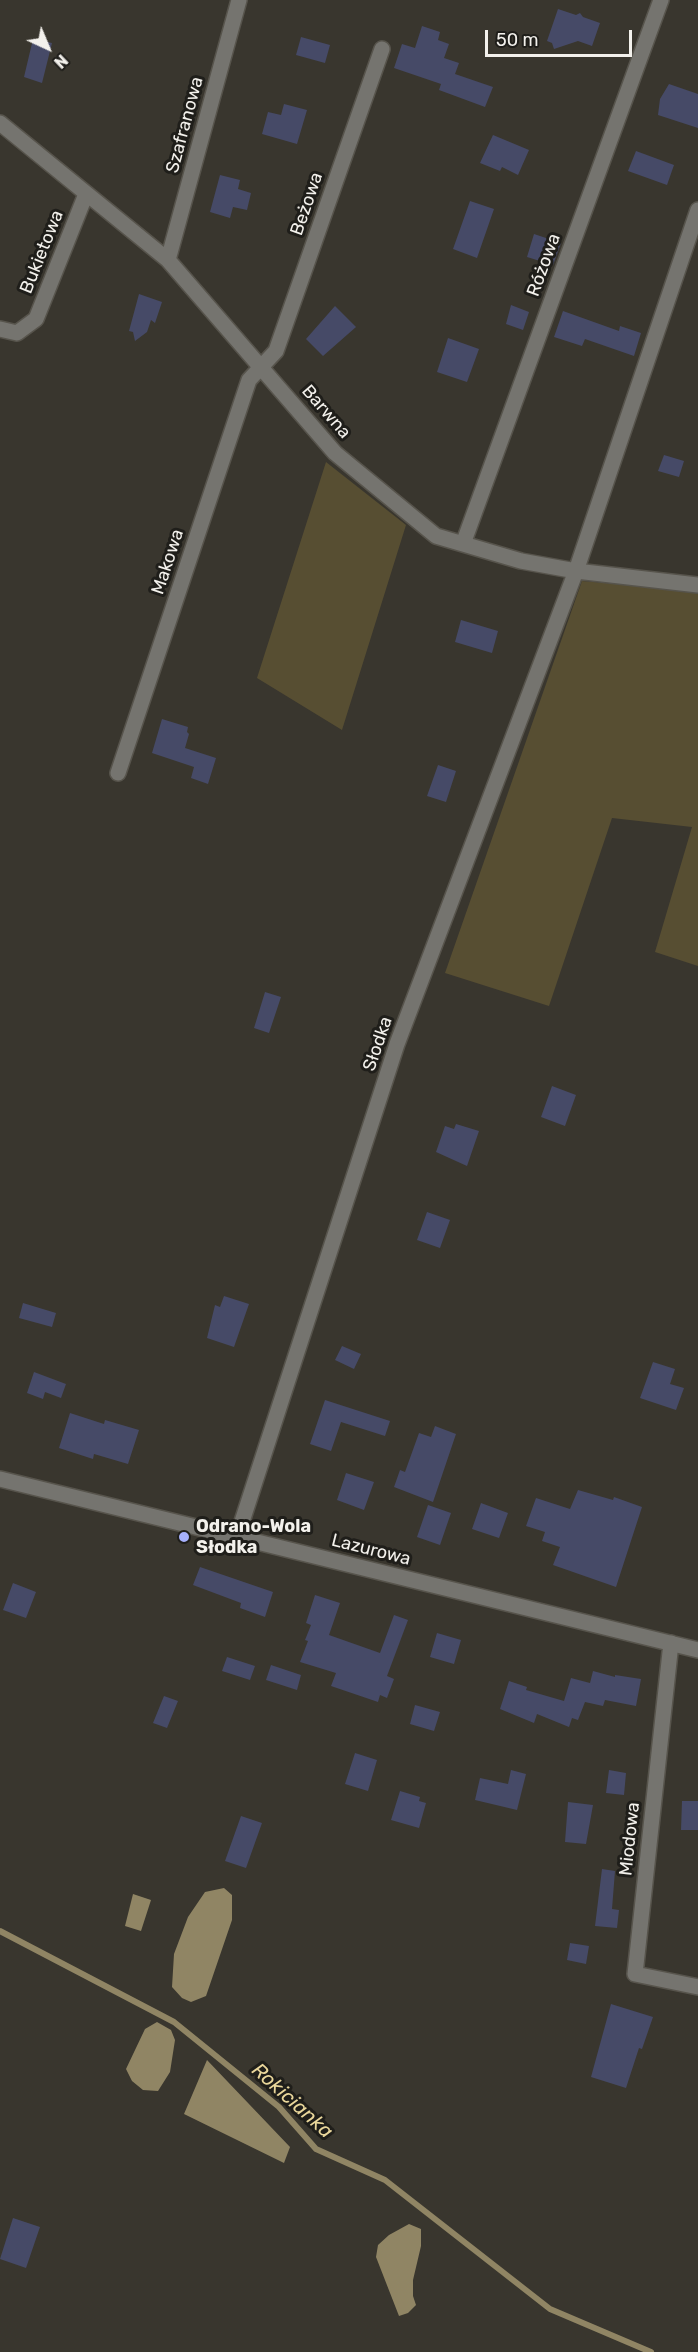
<!DOCTYPE html>
<meta charset="utf-8">
<style>
body{margin:0}
#map{position:relative;width:698px;height:2352px;overflow:hidden;background:#39362e;font-family:Rubik,sans-serif}
canvas{display:block}
.north{position:absolute;left:18px;top:18px;width:60px;height:60px;-webkit-text-stroke:4px #1f1e1a;paint-order:stroke;rotate:136deg;font-size:16px;font-weight:700;line-height:24px;text-align:center;color:#f3f1ec}
.north::after{content:'';display:block;margin:auto;width:21px;height:27px;background:#f3f1ec;clip-path:polygon(50% 0,100% 100%,50% 72%,0 100%)}
.scale{position:absolute;left:485px;top:30px;width:147px;height:27px;box-sizing:border-box;border:3px solid #f3f1ec;border-top:0;padding-left:8px;font-size:18px;line-height:21px;white-space:nowrap;color:#f3f1ec;-webkit-text-stroke:4px #1f1e1a;paint-order:stroke}
</style>
<div id="map">
<canvas width="698" height="2352"></canvas>
<div class="north">N</div>
<div class="scale">50 m</div>
</div>
<script>
const ctx = document.querySelector('canvas').getContext('2d');
ctx.lineJoin = 'round';
function fillPath(path, color) { ctx.fillStyle = color; ctx.fill(path, 'evenodd'); }
const toPath = rows => new Path2D(rows.map(r => 'M' + r).join(''));
function stroke(path, color, width, dash) { ctx.strokeStyle = color; ctx.lineWidth = width; ctx.lineCap = dash ? 'butt' : 'round'; ctx.setLineDash(dash || []); ctx.stroke(path); }
function label(font, color, halo, rows, align = 'center') {
  ctx.font = font + ' Rubik,sans-serif'; ctx.lineWidth = 6; ctx.setLineDash([]); ctx.textBaseline = 'middle'; ctx.strokeStyle = halo; ctx.fillStyle = color; for (const [text, x, y, turn = 0] of rows) {
    ctx.save(); ctx.translate(x, y); ctx.rotate((+turn || 0) * Math.PI / 180); ctx.textAlign = isNaN(turn) ? turn : align; if (halo) ctx.strokeText(text, 0, 0); ctx.fillText(text, 0, 0); ctx.restore();
  }
}
fillPath(toPath([
 [326,462,406,525,342,730,257,678],
 [582,581,698,591,698,966,655,952,692,827,612,818,549,1006,445,973]
]), '#574e32');
fillPath(toPath([
 [224,1888,232,1895,232,1920,206,1996,191,2002,182,1998,172,1987,174,1954,188,1917,205,1892],
 [133,1894,151,1900,141,1931,125,1926],
 [157,2022,171,2030,175,2040,170,2072,158,2091,143,2090,132,2081,126,2069,145,2029],
 [207,2060,290,2147,284,2163,184,2114],
 [409,2224,421,2229,421,2246,413,2280,413,2296,416,2305,408,2313,399,2316,376,2257,378,2245,389,2235]
]), '#908564');
stroke(toPath([
 [0,1931,174,2022,279,2107,316,2149,385,2180,550,2309,651,2352]
]), '#908564', 6);
fillPath(toPath([
 [558,9,576,15,580,13,583,17,600,23,592,46,578,41,554,49,552,43,547,41],
 [422,26,440,32,438,40,449,44,444,58,459,63,455,74,493,87,485,107,439,90,441,84,394,68,402,44,415,48],
 [301,37,330,45,325,63,296,55],
 [33,39,52,43,42,83,24,77],
 [669,84,698,94,698,128,658,115,660,99],
 [284,104,307,110,297,144,262,134,268,112,281,115],
 [493,135,529,150,518,175,502,167,500,171,480,163],
 [636,151,674,165,667,185,628,171],
 [220,175,240,180,238,189,251,193,247,210,233,207,230,218,210,212],
 [470,201,494,209,477,258,453,249],
 [534,234,561,243,553,265,527,257],
 [139,294,162,302,155,323,151,320,147,332,135,341,133,332,129,331],
 [511,305,529,312,523,330,506,324],
 [335,306,356,327,323,356,306,339],
 [563,311,619,331,620,326,641,333,634,356,585,339,582,346,554,337],
 [448,338,479,349,467,382,437,372],
 [664,455,684,461,679,477,658,471],
 [461,620,498,631,492,653,455,642],
 [162,719,188,727,187,732,189,734,185,748,216,758,208,784,191,778,194,767,152,753],
 [438,765,456,771,446,802,427,796],
 [265,992,281,997,269,1033,254,1028],
 [552,1086,576,1095,565,1126,541,1117],
 [456,1124,479,1131,467,1166,436,1152,445,1126,454,1129],
 [427,1212,450,1220,440,1248,417,1240],
 [224,1296,249,1304,234,1347,207,1338,215,1305,220,1307],
 [23,1303,56,1313,52,1327,19,1318],
 [342,1346,361,1354,354,1369,335,1360],
 [653,1362,675,1369,670,1384,684,1388,676,1410,640,1398],
 [34,1372,66,1384,61,1398,45,1392,43,1399,27,1393],
 [325,1400,390,1421,385,1436,341,1422,331,1451,310,1444],
 [70,1413,104,1424,105,1420,139,1430,128,1464,94,1454,93,1459,59,1448],
 [435,1426,456,1434,433,1502,394,1487,400,1470,405,1472,419,1433,431,1437],
 [346,1473,374,1482,364,1510,337,1500],
 [578,1490,613,1500,614,1497,642,1507,616,1587,553,1565,560,1547,542,1541,545,1532,526,1526,536,1498,570,1509],
 [481,1503,508,1513,499,1538,472,1529],
 [428,1505,451,1513,440,1545,417,1537],
 [200,1567,273,1592,265,1617,240,1608,241,1603,193,1585],
 [13,1583,36,1592,26,1618,3,1610],
 [315,1595,340,1603,329,1635,380,1653,394,1615,408,1620,387,1676,394,1679,387,1698,380,1695,378,1702,331,1686,336,1673,300,1662,308,1641,305,1640,311,1625,306,1623],
 [437,1633,461,1640,454,1664,430,1657],
 [227,1657,255,1666,250,1680,222,1671],
 [271,1665,301,1675,297,1690,266,1680],
 [593,1671,615,1677,615,1675,641,1679,636,1706,605,1700,603,1706,585,1702,578,1720,572,1718,569,1727,537,1714,534,1723,500,1709,509,1681,527,1687,526,1690,564,1701,571,1678,590,1683],
 [164,1696,178,1701,167,1728,153,1723],
 [415,1705,440,1712,434,1731,410,1724],
 [355,1753,377,1760,368,1791,345,1784],
 [511,1770,526,1774,517,1810,475,1800,480,1778,508,1784],
 [609,1770,626,1773,624,1795,606,1793],
 [400,1791,420,1797,419,1801,426,1803,419,1828,391,1820],
 [682,1801,698,1801,698,1830,681,1830],
 [568,1802,593,1805,586,1844,565,1842],
 [241,1816,262,1823,246,1868,225,1861],
 [602,1869,615,1871,612,1909,619,1910,617,1928,595,1926],
 [570,1943,589,1946,586,1964,567,1960],
 [611,2004,653,2017,642,2049,639,2048,626,2088,591,2077],
 [13,2218,40,2227,26,2268,0,2259]
]), '#464a67');
const minor = toPath([
 [0,123,168,260,335,453,436,536,521,561,576,571,698,585],
 [168,260,239,0],
 [0,329,17,333,36,319,86,194],
 [463,544,661,0],
 [118,773,249,380,276,351,382,49],
 [0,1479,698,1650],
 [237,1537,397,1044,576,571,698,210],
 [671,1643,635,1974,698,1987]
]);
stroke(minor, '#57544c', 18);
stroke(minor, '#75746f', 15);
for (const [x, y, r, color] of [
 [184,1537,6,"#a7b1fc"]
]) { const dot = new Path2D(); dot.arc(x, y, r, 0, 2 * Math.PI); ctx.fillStyle = color; ctx.fill(dot); stroke(dot, '#1f1e1a', 2); }
label('18px', '#f3f1ec', '#1f1e1a', [
 ["Szafranowa",185,125,-75],
 ["Beżowa",307,204,-71],
 ["Bukietowa",42,252,-68],
 ["Różowa",544,265,-70],
 ["Barwna",326,412,49],
 ["Makowa",168,562,-72],
 ["Słodka",378,1044,-71],
 ["Lazurowa",371,1550,14],
 ["Miodowa",630,1839,-84]
]);
label('bold 18px', '#f3f1ec', '#1f1e1a', [
 ["Odrano-Wola",196,1527],
 ["Słodka",196,1548]
], 'left');
label('italic 20px', '#ead79b', '#1f1e1a', [
 ["Rokicianka",292,2101,42]
]);
</script>
